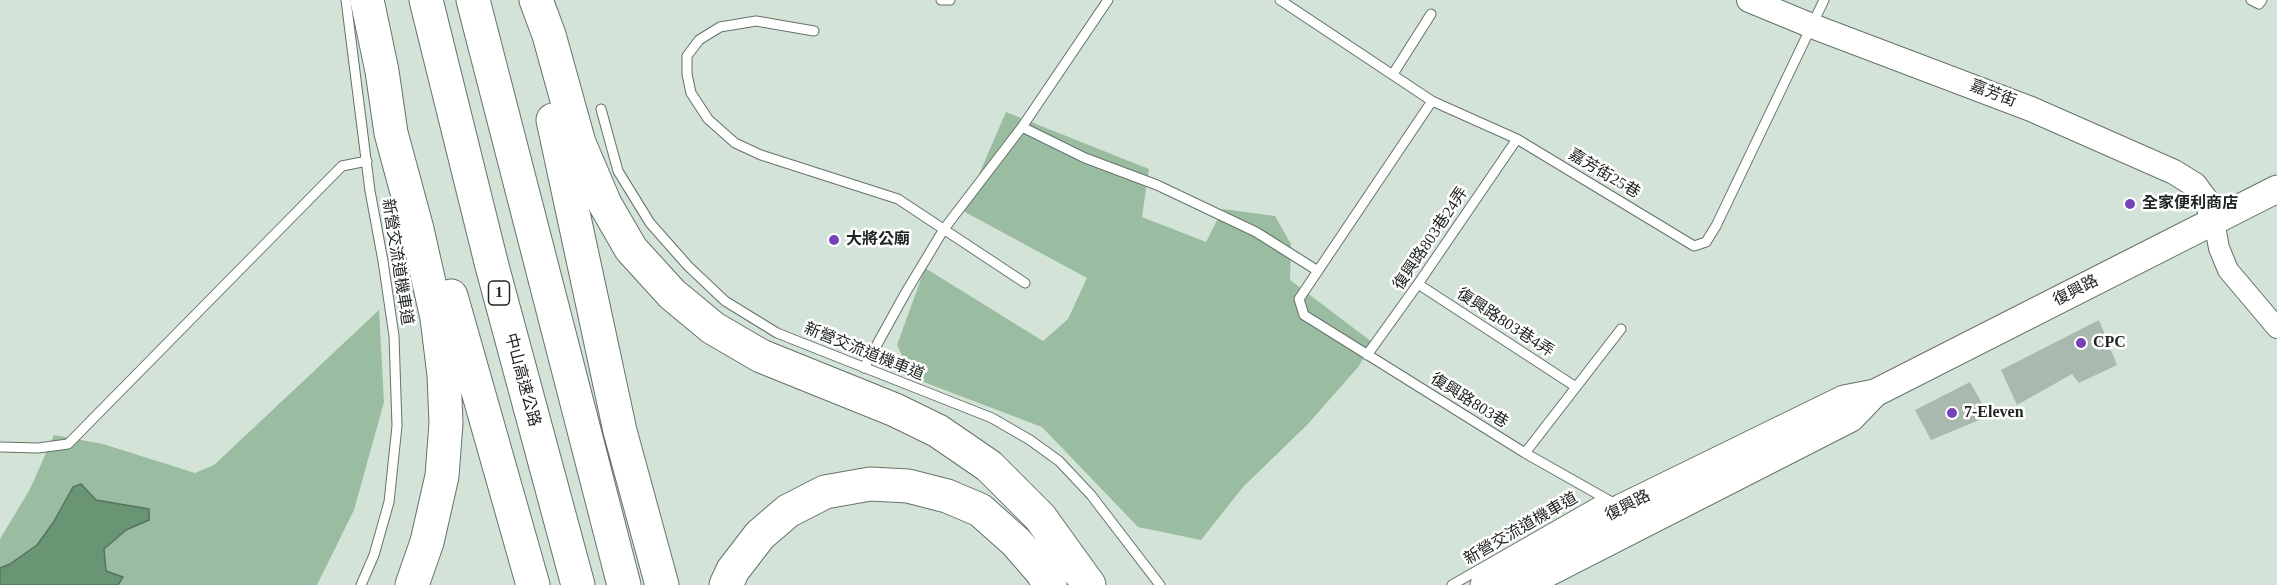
<!DOCTYPE html>
<meta charset="utf-8">
<style>
body{margin:0}
canvas{display:block;background:#d4e3d7}
</style>
<canvas width="2277" height="585"></canvas>
<script>
const ctx = document.querySelector('canvas').getContext('2d');
ctx.lineJoin = 'round';
function fillPath(path, color) { ctx.fillStyle = color; ctx.fill(path, 'evenodd'); }
const toPath = rows => new Path2D(rows.map(r => 'M' + r).join(''));
function stroke(path, color, width, dash) { ctx.strokeStyle = color; ctx.lineWidth = width; ctx.lineCap = dash ? 'butt' : 'round'; ctx.setLineDash(dash || []); ctx.stroke(path); }
function label(font, color, halo, rows, align = 'center') {
  ctx.font = font + ' "Times New Roman","Noto Sans TC",serif'; ctx.lineWidth = 5; ctx.setLineDash([]); ctx.textBaseline = 'middle'; ctx.strokeStyle = halo; ctx.fillStyle = color; for (const [text, x, y, turn = 0] of rows) {
    ctx.save(); ctx.translate(x, y); ctx.rotate((+turn || 0) * Math.PI / 180); ctx.textAlign = isNaN(turn) ? turn : align; if (halo) ctx.strokeText(text, 0, 0); ctx.fillText(text, 0, 0); ctx.restore();
  }
}
fillPath(toPath([
 [1006,112,1149,169,1142,217,1206,242,1223,209,1275,216,1291,244,1290,280,1372,342,1359,366,1308,424,1243,487,1201,540,1138,527,1042,427,913,378,897,345,925,268,1043,341,1068,319,1087,278,963,211],
 [379,310,384,402,354,510,317,585,0,585,0,539,30,489,54,435,103,444,195,473,214,465]
]), '#9abca1');
const water = toPath([
 [81,484,96,500,149,509,149,520,126,530,104,549,106,571,123,577,118,585,0,585,0,568,10,564,37,545,53,523,73,487,81,484]
]);
fillPath(water, '#6a9574');
stroke(water, '#54745b', 1.5);
fillPath(toPath([
 [2099,320,2117,365,2079,383,2072,374,2017,405,2001,370],
 [1970,382,1989,416,1931,440,1915,410]
]), '#aab9ad');
const service = toPath([
 [346,0,370,191,383,261,394,336,397,426,389,502,374,555,361,585],
 [941,0,950,0],
 [1280,0,1432,101,1517,139,1694,246,1706,242,1716,226,1824,0],
 [2251,0,2259,4,2262,0],
 [814,31,756,21,720,27,699,40,687,56,687,74,691,93,708,119,735,143,761,155,898,199,1025,283],
 [1393,74,1431,14],
 [1432,101,1299,299,1304,315,1525,453,1617,505],
 [601,109,618,171,650,223,688,266,725,301,777,333,992,418,1030,440,1059,461,1091,495,1160,585],
 [1022,127,1085,158,1157,185,1256,232,1318,271],
 [1418,284,1576,387],
 [1367,355,1418,284,1517,139],
 [864,368,906,292,944,229,1022,127,1108,0],
 [0,447,38,448,68,444,342,166,367,161],
 [1525,453,1621,329],
 [1452,585,1604,498]
]);
const minor = toPath([
 [2214,221,2219,248,2228,270,2277,328]
]);
const tertiary = toPath([
 [1749,0,1812,26,2031,109,2174,172,2195,185,2206,200,2214,221]
]);
const secondary = toPath([
 [1484,585,1621,508,1844,399,1875,393,2277,189],
 [1524,585,1851,418,1875,393]
]);
const motorway = toPath([
 [367,0,382,71,391,133,417,229,437,318,444,375,446,423,442,476,427,542,412,585],
 [426,0,492,266,578,585],
 [473,0,624,585],
 [536,0,549,35,579,143,605,204,631,249,672,294,713,328,761,356,895,410,938,431,989,466,1040,517,1089,585],
 [553,120,620,431,662,585],
 [451,296,533,585],
 [726,585,733,570,760,535,788,511,825,492,870,484,908,486,947,496,980,510,1016,542,1042,572,1050,585]
]);
stroke(service, '#657367', 11);
stroke(minor, '#657367', 22);
stroke(tertiary, '#657367', 26);
stroke(secondary, '#657367', 29);
stroke(motorway, '#657367', 35);
stroke(service, '#fff', 9);
stroke(minor, '#fff', 20);
stroke(tertiary, '#fff', 24);
stroke(secondary, '#fff', 27);
stroke(motorway, '#fff', 33);
for (const [x, y, r, color] of [
 [2130,204,6,"#7841b8"],
 [834,240,6,"#7841b8"],
 [2081,343,6,"#7841b8"],
 [1952,413,6,"#7841b8"]
]) { const dot = new Path2D(); dot.arc(x, y, r, 0, 2 * Math.PI); ctx.fillStyle = color; ctx.fill(dot); stroke(dot, '#fff', 2); }
for (const [x, y, w] of [
 [499,293,21]
]) { const box = new Path2D(); box.roundRect(x - w / 2, y - 12, w, 24, 4.5); ctx.fillStyle = '#fff'; ctx.fill(box); stroke(box, '#202621', 1.5); }
label('bold 15px', '#202621', null, [
 ["1",499,293]
]);
label('16px', '#202621', '#fff', [
 ["嘉芳街",1993,94,21],
 ["嘉芳街25巷",1604,174,31],
 ["復興路803巷24弄",1431,239,-56],
 ["新營交流道機車道",397,262,81],
 ["復興路",2076,291,-27],
 ["復興路803巷4弄",1505,323,33],
 ["新營交流道機車道",864,352,22],
 ["中山高速公路",522,380,75],
 ["復興路803巷",1469,401,32],
 ["復興路",1628,506,-27],
 ["新營交流道機車道",1521,529,-30]
]);
label('bold 16px', '#202621', '#fff', [
 ["全家便利商店",2142,204],
 ["大將公廟",846,240],
 ["CPC",2093,343],
 ["7-Eleven",1964,413]
], 'left');
</script>
